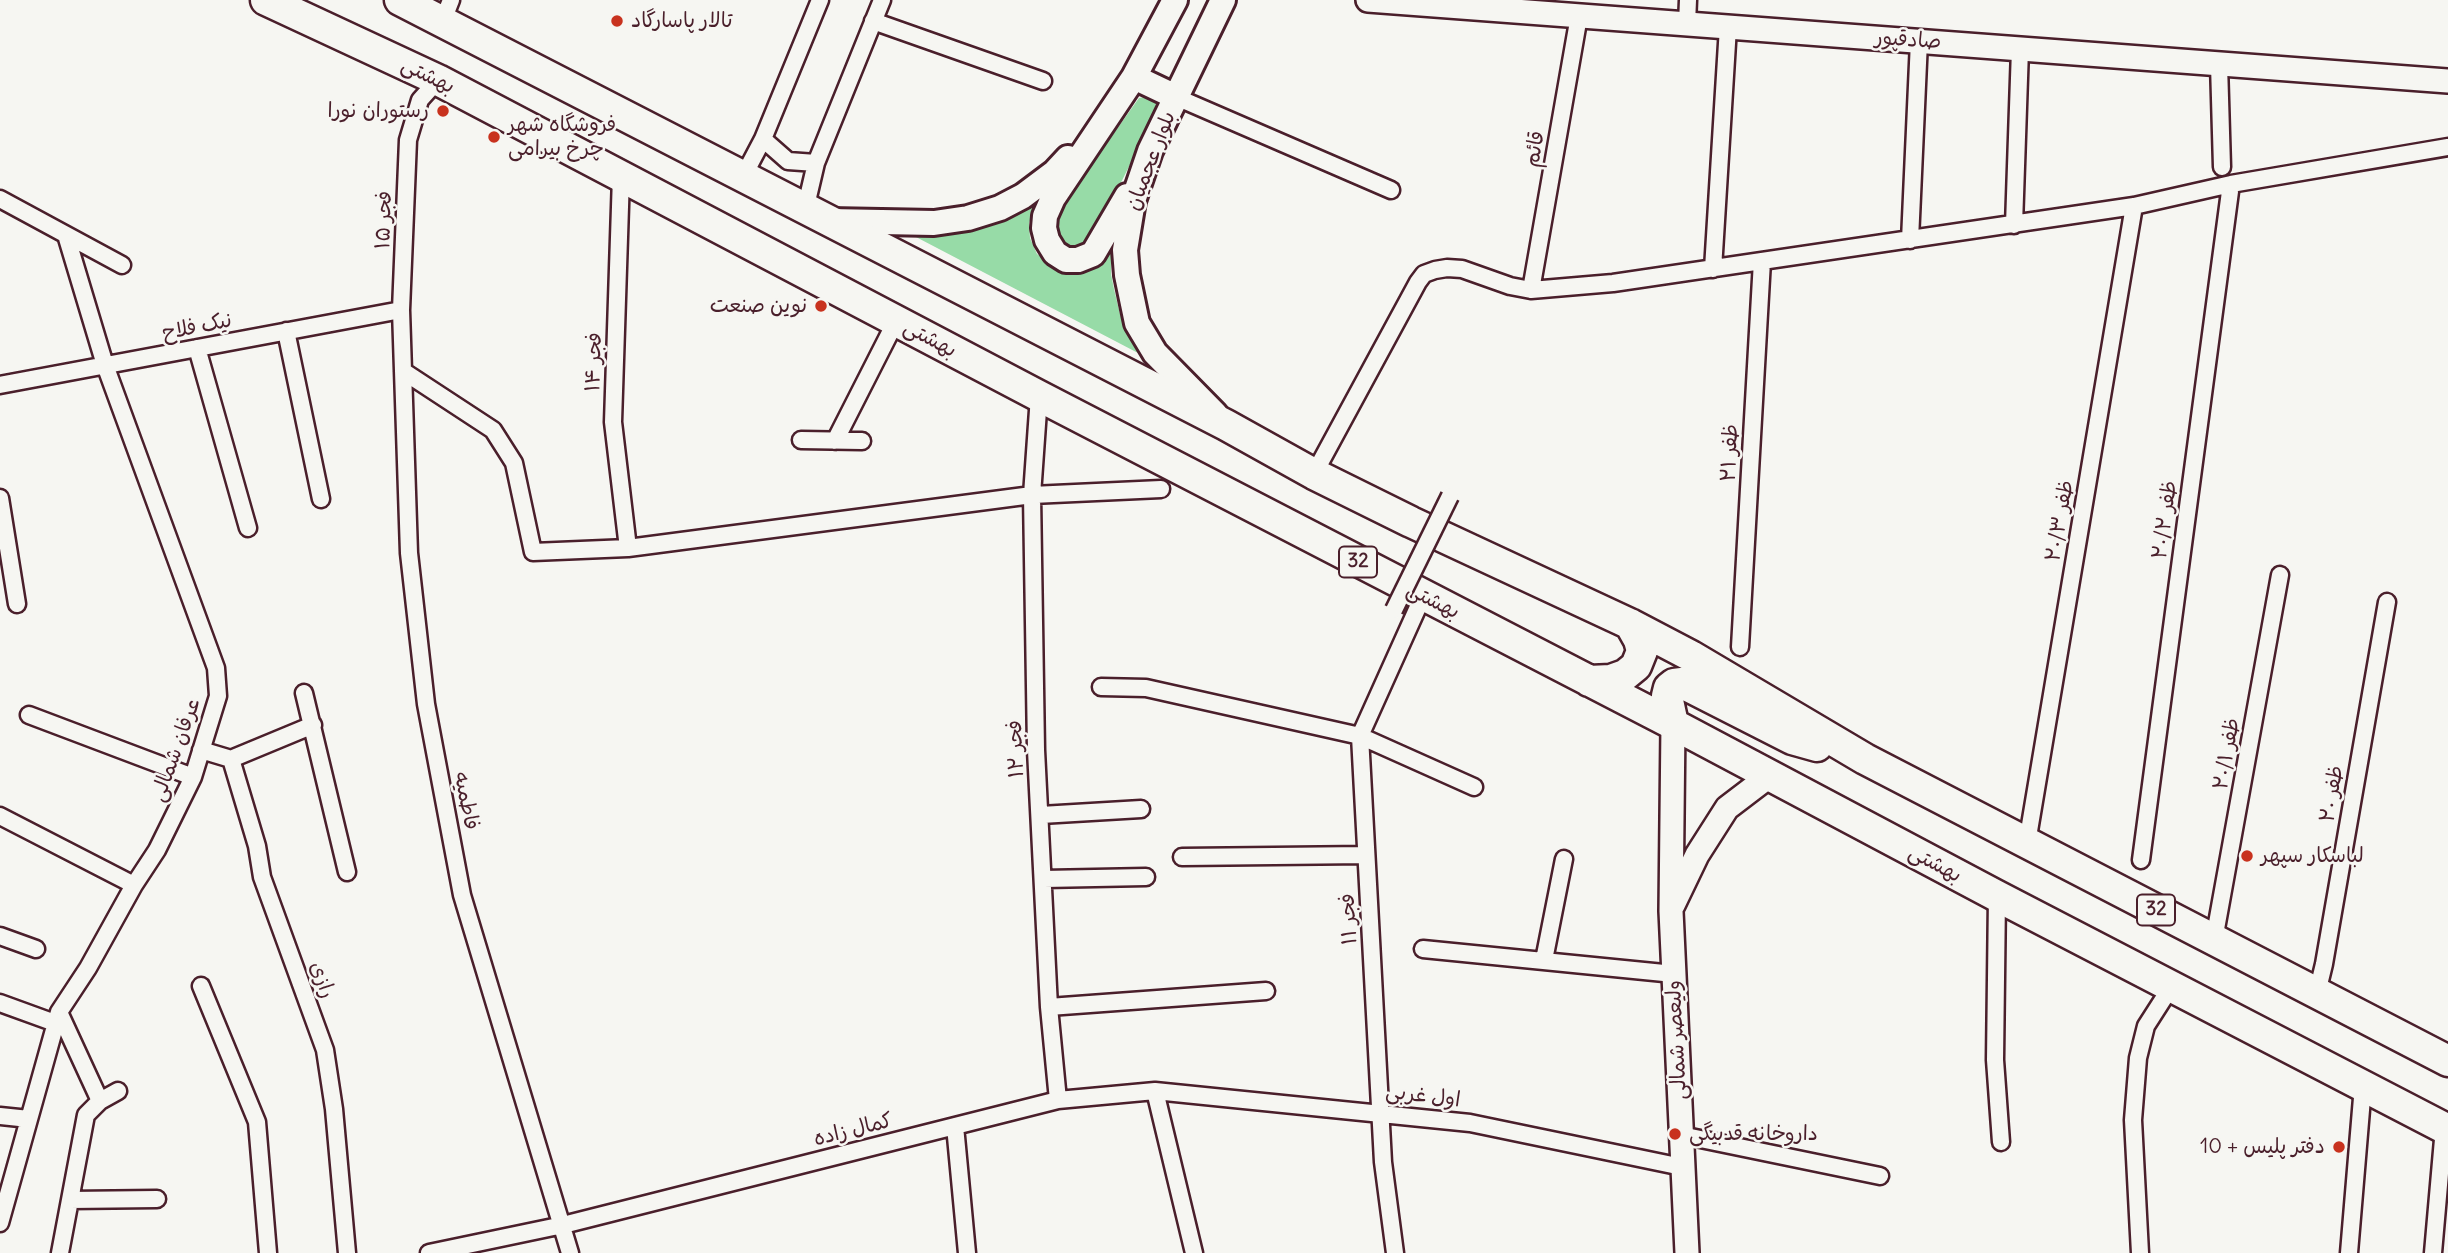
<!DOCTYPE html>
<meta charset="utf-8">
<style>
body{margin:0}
canvas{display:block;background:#f6f6f2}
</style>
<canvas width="2448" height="1253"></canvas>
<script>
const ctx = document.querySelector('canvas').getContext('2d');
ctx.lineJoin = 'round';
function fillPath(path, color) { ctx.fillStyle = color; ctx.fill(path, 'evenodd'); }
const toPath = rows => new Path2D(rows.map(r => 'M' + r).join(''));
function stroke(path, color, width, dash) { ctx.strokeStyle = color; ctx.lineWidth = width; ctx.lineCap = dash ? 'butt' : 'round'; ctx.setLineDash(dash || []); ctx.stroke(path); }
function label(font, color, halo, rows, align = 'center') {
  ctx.font = font + ' Delius,"Playpen Sans Arabic",sans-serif'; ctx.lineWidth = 5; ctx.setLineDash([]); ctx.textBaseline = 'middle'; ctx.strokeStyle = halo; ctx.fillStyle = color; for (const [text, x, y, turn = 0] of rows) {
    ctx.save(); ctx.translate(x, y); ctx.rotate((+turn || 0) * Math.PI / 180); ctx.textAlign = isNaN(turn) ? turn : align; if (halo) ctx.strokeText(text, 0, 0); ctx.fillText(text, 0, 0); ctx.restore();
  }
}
fillPath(toPath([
 [1150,96,1155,99,1157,110,1096,233,1088,243,1079,246,1068,246,1058,243,1054,237,1057,213,1139,98],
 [1038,199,1029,223,1030,238,1037,254,1051,264,1080,271,1097,266,1111,248,1111,274,1114,289,1120,314,1138,353,916,237,961,233,981,227,1003,219]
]), '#97dba7');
const street = toPath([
 [873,21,1043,81],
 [442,23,451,0],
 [1687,24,1688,0],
 [2219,64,2222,167],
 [438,80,420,100,408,140,401,310,409,553,426,704,462,895,570,1253],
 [1176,97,1391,190],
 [763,139,788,161,816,163],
 [621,176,613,422,628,548],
 [743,177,763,139,820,0],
 [0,199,122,265],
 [805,210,816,163,882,0],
 [2014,225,2020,49],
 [1910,240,1919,41],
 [1713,269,1728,27],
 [1531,290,1579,16],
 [286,331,321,499],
 [197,348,248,528],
 [403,371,493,430,514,463,533,552,628,548,1032,495,1161,489],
 [0,385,401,310],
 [1039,396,1032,495,1036,750,1049,1007,1058,1100],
 [801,440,862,441],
 [835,441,896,321],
 [1314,474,1418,282,1424,274,1435,270,1447,268,1462,269,1510,286,1531,290,1613,283,2134,206,2231,184,2448,147],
 [0,498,17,604],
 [1740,647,1762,261],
 [1101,687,1146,688,1360,736,1474,787],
 [304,693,347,872],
 [29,715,193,777],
 [201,750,231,759,257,846,262,877,325,1050,334,1109,347,1253],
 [231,759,313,725],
 [1041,815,1141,809],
 [0,816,134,885],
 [2027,843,2134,206],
 [1182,857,1366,855],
 [2141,860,2231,184],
 [1044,879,1146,877],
 [1997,896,1995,1060,2001,1142],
 [0,936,36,949],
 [2214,940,2280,575],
 [1423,949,1674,974],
 [1544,960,1564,859],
 [201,986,257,1122,268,1253],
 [2317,993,2324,964,2387,602],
 [0,1003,55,1023],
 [1049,1007,1266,991],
 [59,1012,100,1101],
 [1155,1091,1194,1253],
 [0,1116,29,1119],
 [955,1126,967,1253],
 [1681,1135,1880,1176],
 [70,1200,157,1199],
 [0,1223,59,1012,88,968,134,885,157,850,193,777,218,696,216,668,105,365,66,235],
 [60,1253,86,1115,100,1101,118,1091],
 [429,1253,563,1225,1058,1100,1155,1091,1470,1123,1682,1167],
 [1395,1253,1383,1162,1360,736,1423,596],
 [2140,1253,2133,1120,2138,1058,2146,1026,2171,987],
 [2349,1253,2363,1086],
 [2433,1253,2444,1128]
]);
const secondary = toPath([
 [1368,0,2448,81],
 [1673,724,1671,911,1687,1253],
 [1673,905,1697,855,1727,808,1769,776]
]);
const primary = toPath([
 [1134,77,1176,97],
 [1127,196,1093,254,1078,260,1066,260,1055,253,1047,240,1044,228,1045,216,1053,198,1134,77,1175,0],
 [829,221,934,223,968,218,1000,208,1023,196,1055,172,1068,158],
 [1215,414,1155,353,1137,323,1127,275,1125,250,1133,201,1150,151,1223,0]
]);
const highway = toPath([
 [266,0,438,80,1039,396,1673,724,1997,896,2448,1130],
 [400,0,1226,425,1314,474,1411,522,1630,624,1691,656,1865,759,2448,1061],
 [1589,681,1611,680,1625,675,1636,666,1642,651,1639,640,1630,624],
 [1673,724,1667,696,1669,688,1674,684,1682,683,1792,739,1817,746]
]);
stroke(street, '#4a1f2b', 21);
stroke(secondary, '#4a1f2b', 28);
stroke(primary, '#4a1f2b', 30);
stroke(highway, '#4a1f2b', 35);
stroke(street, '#f6f6f2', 16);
stroke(secondary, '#f6f6f2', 23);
stroke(primary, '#f6f6f2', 24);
stroke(highway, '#f6f6f2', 30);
const streetBridge = toPath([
 [1394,610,1450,496]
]);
stroke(streetBridge, '#4a1f2b', 21, []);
stroke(streetBridge, '#f6f6f2', 16);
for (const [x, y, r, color] of [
 [617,21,7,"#c8321e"],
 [443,111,7,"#c8321e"],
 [494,137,7,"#c8321e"],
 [821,306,7,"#c8321e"],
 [2247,856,7,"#c8321e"],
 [1675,1134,7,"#c8321e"],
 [2339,1147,7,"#c8321e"]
]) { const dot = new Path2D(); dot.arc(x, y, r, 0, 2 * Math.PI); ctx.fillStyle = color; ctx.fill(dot); stroke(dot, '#f6f6f2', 2.5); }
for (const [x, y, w] of [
 [1358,562,38],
 [2156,910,38]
]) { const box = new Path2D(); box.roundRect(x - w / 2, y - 15.5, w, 31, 5); ctx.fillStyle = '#f6f6f2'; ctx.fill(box); stroke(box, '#4a1f2b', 2); }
label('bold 19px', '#4a1f2b', null, [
 ["32",1358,562],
 ["32",2156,910]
]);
label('21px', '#4a1f2b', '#f6f6f2', [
 ["تالار پاسارگاد",631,21],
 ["رستوران نورا",429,111,"right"],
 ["فروشگاه شهر",508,125],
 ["چرخ بیرامی",508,149],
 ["نوین صنعت",807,306,"right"],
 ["لباسکار سپهر",2261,856],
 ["داروخانه قدبیگی",1689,1134],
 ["دفتر پلیس + 10",2325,1147,"right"]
], 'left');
label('21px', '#4a1f2b', '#f6f6f2', [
 ["صادقپور",1908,40,4],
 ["بهشتی",428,76,26],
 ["قائم",1535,149,-80],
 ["بلوار عجمیان",1151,161,-69],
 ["فجر ۱۵",384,220,-88],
 ["نیک فلاح",197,327,-11],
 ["بهشتی",930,339,28],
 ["فجر ۱۴",594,362,-88],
 ["ظفر ۲۱",1730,453,-87],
 ["ظفر ۲۰/۲",2165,520,-82],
 ["ظفر ۲۰/۳",2060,521,-80],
 ["بهشتی",1433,601,27],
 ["فجر ۱۲",1016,749,-92],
 ["عرفان شمالی",176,750,-70],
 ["ظفر ۲۰/۱",2227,754,-80],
 ["ظفر ۲۰",2332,794,-80],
 ["فاطمیه",466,801,79],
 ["بهشتی",1935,864,28],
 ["فجر ۱۱",1349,919,-93],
 ["رازی",322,980,70],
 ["ولیعصر شمالی",1677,1040,-93],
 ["اول غربی",1423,1096,7],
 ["کمال زاده",853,1130,-14]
]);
</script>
